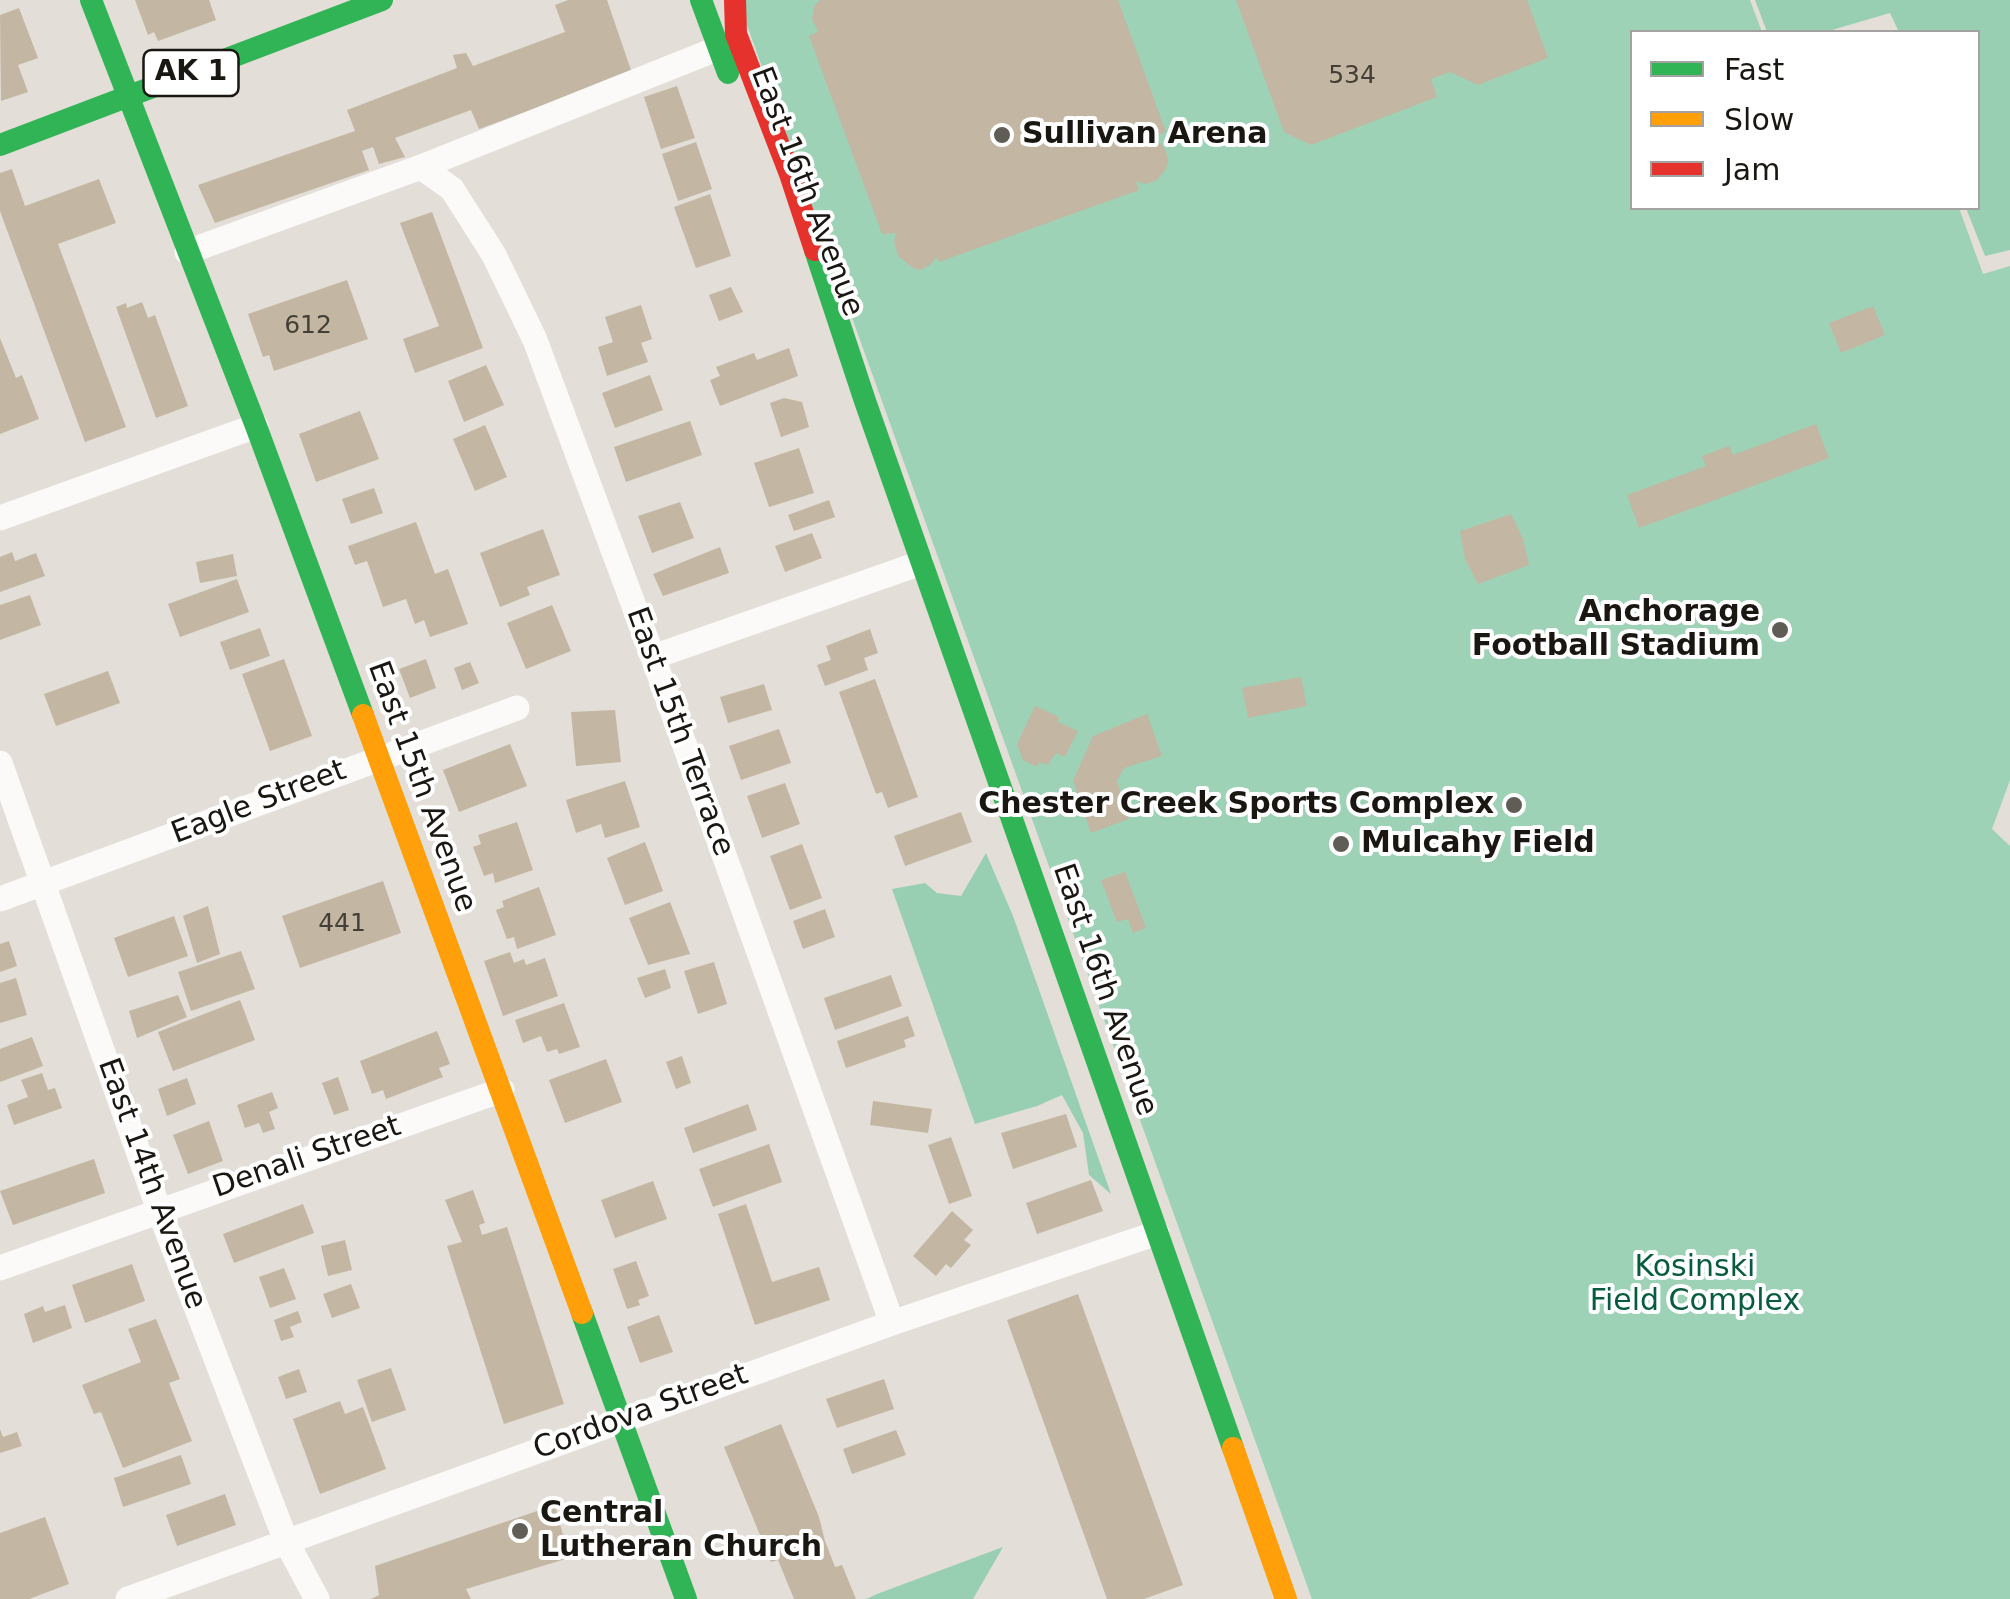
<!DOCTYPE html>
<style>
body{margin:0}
#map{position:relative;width:2010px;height:1599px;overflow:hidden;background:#e3ded7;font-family:"DejaVu Sans",sans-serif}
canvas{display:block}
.legend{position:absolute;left:1630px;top:30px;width:350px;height:180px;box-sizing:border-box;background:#fff;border:2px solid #a3a2a0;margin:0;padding:12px 18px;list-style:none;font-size:30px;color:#1a1712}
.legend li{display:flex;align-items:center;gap:20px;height:50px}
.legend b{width:50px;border:2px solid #a3a2a0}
</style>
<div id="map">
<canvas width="2010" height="1599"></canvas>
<ul class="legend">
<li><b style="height:12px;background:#30b455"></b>Fast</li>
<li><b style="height:12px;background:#ff9f0a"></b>Slow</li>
<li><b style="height:12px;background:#e5322d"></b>Jam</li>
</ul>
</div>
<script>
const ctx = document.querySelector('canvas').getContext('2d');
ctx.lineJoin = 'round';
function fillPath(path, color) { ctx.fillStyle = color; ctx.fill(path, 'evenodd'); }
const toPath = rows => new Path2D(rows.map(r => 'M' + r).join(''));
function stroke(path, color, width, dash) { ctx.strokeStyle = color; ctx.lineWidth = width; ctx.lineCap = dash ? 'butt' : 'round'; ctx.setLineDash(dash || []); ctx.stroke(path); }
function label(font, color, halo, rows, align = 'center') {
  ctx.font = font + ' "DejaVu Sans",sans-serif'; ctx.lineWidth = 8; ctx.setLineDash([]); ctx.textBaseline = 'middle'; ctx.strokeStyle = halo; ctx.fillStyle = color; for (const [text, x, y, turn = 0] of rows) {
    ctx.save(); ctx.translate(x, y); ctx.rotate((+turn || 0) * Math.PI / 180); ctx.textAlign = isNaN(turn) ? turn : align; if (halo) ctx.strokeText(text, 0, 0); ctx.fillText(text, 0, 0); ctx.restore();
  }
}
fillPath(toPath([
 [738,0,1750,0,1762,32,1632,32,1632,208,1959,208,1983,274,2010,266,2010,780,1992,829,2010,846,2010,1599,1312,1599]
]), '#9dd2b6');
fillPath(toPath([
 [1755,0,2010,0,2010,250,1985,256,1966,208,1978,208,1978,32,1899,32,1890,13,1825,32,1767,32],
 [986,853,1013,916,1111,1194,1089,1175,1083,1133,1062,1095,1037,1106,975,1124,892,889,925,883,937,893,961,896],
 [1003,1547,973,1599,866,1599,877,1594]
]), '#98cfb3');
fillPath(toPath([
 [135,0,209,0,216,20,158,41,154,32,148,35],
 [568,0,607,0,632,73,479,129,471,110,395,138,405,157,379,164,373,147,362,151,369,170,215,223,198,185,355,131,347,110,457,68,453,55,466,53,473,66,565,32,555,5],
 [820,0,1118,0,1166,132,1153,137,1161,144,1166,151,1168,161,1166,169,1156,181,1145,184,1136,181,1139,190,939,262,937,257,930,265,921,270,913,268,898,256,894,242,896,233,882,234,809,36,818,32,812,19,814,6],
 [1236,0,1527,0,1548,58,1478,85,1450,72,1431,79,1437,97,1311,145,1284,132],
 [19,8,38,58,18,65,28,92,1,101,0,15],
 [677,86,695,138,661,149,644,97],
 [696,142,712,189,678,201,662,154],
 [12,169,25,206,99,179,116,223,58,244,126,427,85,442,0,211,0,173],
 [710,194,731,256,696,268,674,207],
 [432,212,483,348,415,373,403,339,439,326,400,223],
 [347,280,368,339,274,371,269,355,263,357,248,314],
 [731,287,743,312,719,321,709,295],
 [142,302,148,318,155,315,188,406,156,418,116,307,126,303,127,308],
 [641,305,652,339,641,343,648,362,607,376,598,347,613,342,605,317],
 [1873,306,1885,335,1841,353,1829,323],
 [0,338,16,378,22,375,39,419,0,434],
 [789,348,798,376,720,406,710,380,720,376,716,367,754,353,757,360],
 [486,365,504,405,464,422,448,381],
 [650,375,663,410,615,428,602,393],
 [784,398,802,402,809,427,781,437,770,403],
 [360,411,379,459,316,482,299,434],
 [690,421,702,455,626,482,614,447],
 [1816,424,1829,458,1639,528,1627,495,1706,466,1702,456,1729,446,1733,455],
 [485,425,507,477,475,491,453,439],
 [799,448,814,493,769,507,754,463],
 [374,488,383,513,351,524,342,499],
 [829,500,835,517,794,531,788,515],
 [680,502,694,538,652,553,638,516],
 [1511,514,1523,539,1529,565,1478,584,1465,559,1460,531],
 [416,522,435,574,448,569,468,624,430,637,424,620,415,624,406,599,383,607,367,561,355,565,348,546],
 [543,529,560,575,527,587,530,595,500,607,480,553],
 [812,533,822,558,785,572,775,546],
 [720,547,729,573,663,596,653,574],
 [12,552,15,561,36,553,45,576,0,592,0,557],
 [233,554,237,576,200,583,196,562],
 [237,579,249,612,180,637,168,604],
 [30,595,41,625,0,640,0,605],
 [552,605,571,651,526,669,507,623],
 [260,628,270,656,230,670,220,642],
 [870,629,878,653,864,658,868,670,825,686,817,665,831,660,826,646],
 [284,659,312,736,270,751,242,674],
 [426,659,436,688,410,698,399,669],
 [470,662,479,683,462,690,454,668],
 [108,671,120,703,56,726,44,694],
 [1301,677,1307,706,1248,718,1242,688],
 [875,679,918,797,888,808,882,792,876,794,839,692],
 [764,684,772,710,728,723,720,697],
 [1035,706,1059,717,1058,722,1078,731,1065,757,1056,753,1048,765,1039,762,1037,767,1023,760,1017,744],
 [615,710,621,762,576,766,571,712],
 [1147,714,1162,756,1124,768,1117,781,1129,819,1091,833,1073,781,1093,736],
 [779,729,791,763,741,780,729,746],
 [510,744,527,786,459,812,443,770],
 [625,781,640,827,605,838,601,824,576,833,566,800],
 [785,783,800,824,762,838,747,796],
 [961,812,972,842,905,866,894,836],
 [517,822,533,870,495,883,493,873,484,876,473,847,481,844,478,835],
 [645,842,663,891,625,905,607,858],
 [802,844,822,898,790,910,770,856],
 [1125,872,1146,928,1133,933,1128,919,1117,922,1101,880],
 [383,881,401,933,300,968,282,916],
 [539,887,556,935,517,949,514,937,507,939,496,910,504,907,502,901],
 [670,902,690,954,648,965,629,918],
 [208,906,220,954,197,963,183,916],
 [825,909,835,937,803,949,793,921],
 [174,916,188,956,128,977,114,938],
 [9,941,17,966,0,972,0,944],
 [241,951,255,989,191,1011,178,972],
 [510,952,514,963,524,959,526,965,545,958,558,996,503,1016,484,961],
 [714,962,727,1004,698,1014,684,971],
 [665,969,671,988,645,998,637,978],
 [891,975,902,1006,835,1030,824,998],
 [16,978,27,1015,0,1023,0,983],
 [178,995,187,1017,137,1038,129,1011],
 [240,1000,255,1040,173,1071,158,1032],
 [564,1003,580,1047,559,1054,557,1049,547,1052,541,1036,523,1043,515,1020],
 [908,1016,915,1036,904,1040,906,1047,846,1068,837,1041],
 [437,1031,450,1064,439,1068,443,1077,386,1099,383,1090,372,1094,360,1061],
 [32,1037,43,1066,0,1082,0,1049],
 [682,1056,691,1083,676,1089,666,1062],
 [606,1059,622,1102,565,1123,549,1080],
 [42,1073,48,1090,55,1088,62,1108,14,1125,7,1105,28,1097,21,1080],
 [338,1077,349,1110,334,1115,322,1083],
 [187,1078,196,1104,167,1116,158,1089],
 [272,1092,278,1108,269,1112,275,1129,263,1133,259,1123,245,1128,237,1105],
 [873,1101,932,1109,928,1133,870,1125],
 [748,1104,757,1130,693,1153,684,1128],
 [1066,1114,1077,1147,1013,1169,1001,1133],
 [209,1121,223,1161,188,1174,173,1135],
 [951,1137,972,1196,949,1204,928,1145],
 [769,1144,782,1182,713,1207,699,1169],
 [94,1159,105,1193,13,1225,0,1191],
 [1091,1180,1103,1211,1037,1234,1026,1203],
 [653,1181,667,1219,615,1238,601,1200],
 [473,1190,485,1223,479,1225,482,1235,507,1227,564,1404,504,1424,447,1246,462,1242,445,1200],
 [303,1204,314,1233,234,1263,223,1234],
 [746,1204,772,1282,819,1267,830,1300,755,1325,718,1214],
 [952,1211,973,1230,964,1240,971,1245,951,1268,946,1264,936,1276,913,1256],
 [345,1240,352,1270,328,1276,321,1246],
 [636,1261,649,1296,638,1300,640,1305,627,1309,613,1269],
 [132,1264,145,1301,85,1323,72,1285],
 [284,1268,296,1299,270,1308,259,1277],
 [351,1284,360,1308,332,1318,323,1294],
 [1078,1294,1183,1585,1144,1599,1107,1599,1007,1320],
 [65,1305,72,1328,33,1343,24,1314,43,1306,45,1312],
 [298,1311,302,1322,290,1327,294,1337,281,1341,274,1320],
 [659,1315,673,1352,640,1363,627,1327],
 [156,1319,180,1379,169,1383,192,1441,123,1468,101,1412,94,1414,82,1385,141,1362,128,1329],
 [391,1368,406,1410,372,1422,357,1380],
 [299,1369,307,1392,286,1399,278,1377],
 [884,1379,894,1409,837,1428,826,1399],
 [340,1401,345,1414,363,1407,386,1469,320,1494,293,1419],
 [781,1424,819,1517,825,1541,835,1567,842,1565,856,1599,794,1599,778,1560,771,1562,724,1447],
 [0,1429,3,1437,17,1432,22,1446,0,1453],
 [896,1430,906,1455,852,1474,843,1449],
 [181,1455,191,1484,123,1507,114,1478],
 [225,1494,236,1525,177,1546,166,1515],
 [555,1505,569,1558,466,1589,471,1599,371,1599,379,1595,375,1566],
 [45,1517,69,1584,29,1599,0,1599,0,1533]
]), '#c3b7a3');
stroke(toPath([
 [421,167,452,189,494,255,535,340,653,657,892,1323],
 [187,252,421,167,719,48],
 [0,518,256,426],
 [653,657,921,563],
 [0,763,159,1210,286,1541,317,1599],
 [0,899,517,708],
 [0,1268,502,1090],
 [128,1599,892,1323,1157,1233]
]), '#fbfaf9', 25);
stroke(toPath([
 [91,0,256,426,363,715],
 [701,0,728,73],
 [0,145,382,0],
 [815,250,865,401,1233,1448],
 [582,1313,686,1599]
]), '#30b455', 22);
stroke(toPath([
 [363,715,582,1313],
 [1233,1448,1286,1599]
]), '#ff9f0a', 22);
stroke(toPath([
 [735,0,736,34,790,174,815,250]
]), '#e5322d', 22);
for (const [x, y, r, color] of [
 [1002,135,10,"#605d57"],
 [1780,630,10,"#605d57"],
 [1514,805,10,"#605d57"],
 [1341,844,10,"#605d57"],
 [520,1531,10,"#605d57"]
]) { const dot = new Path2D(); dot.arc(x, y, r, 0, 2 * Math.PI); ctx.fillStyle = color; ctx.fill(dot); stroke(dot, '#fff', 4); }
label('25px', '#443f36', null, [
 ["534",1352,76],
 ["612",308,326],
 ["441",342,924]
]);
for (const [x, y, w] of [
 [191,73,95]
]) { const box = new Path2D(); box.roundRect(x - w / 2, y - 23, w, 46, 8); ctx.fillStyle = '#fff'; ctx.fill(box); stroke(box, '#1a1712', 2.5); }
label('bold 28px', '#1a1712', null, [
 ["AK 1",191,73]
]);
label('bold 30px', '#1a1712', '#fff', [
 ["Sullivan Arena",1022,135],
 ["Anchorage",1760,613,"right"],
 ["Football Stadium",1760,647,"right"],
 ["Chester Creek Sports Complex",1494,805,"right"],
 ["Mulcahy Field",1361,844],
 ["Central",540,1514],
 ["Lutheran Church",540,1548]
], 'left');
label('30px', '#1a1712', '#fff', [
 ["East 16th Avenue",806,192,69],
 ["East 15th Terrace",679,732,70],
 ["East 15th Avenue",421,787,70],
 ["Eagle Street",259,803,-21],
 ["East 16th Avenue",1104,990,71],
 ["Denali Street",307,1158,-19],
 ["East 14th Avenue",151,1184,70],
 ["Cordova Street",641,1413,-20]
]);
label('30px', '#085c3e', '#fff', [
 ["Kosinski",1695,1268],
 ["Field Complex",1695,1302]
]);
</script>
